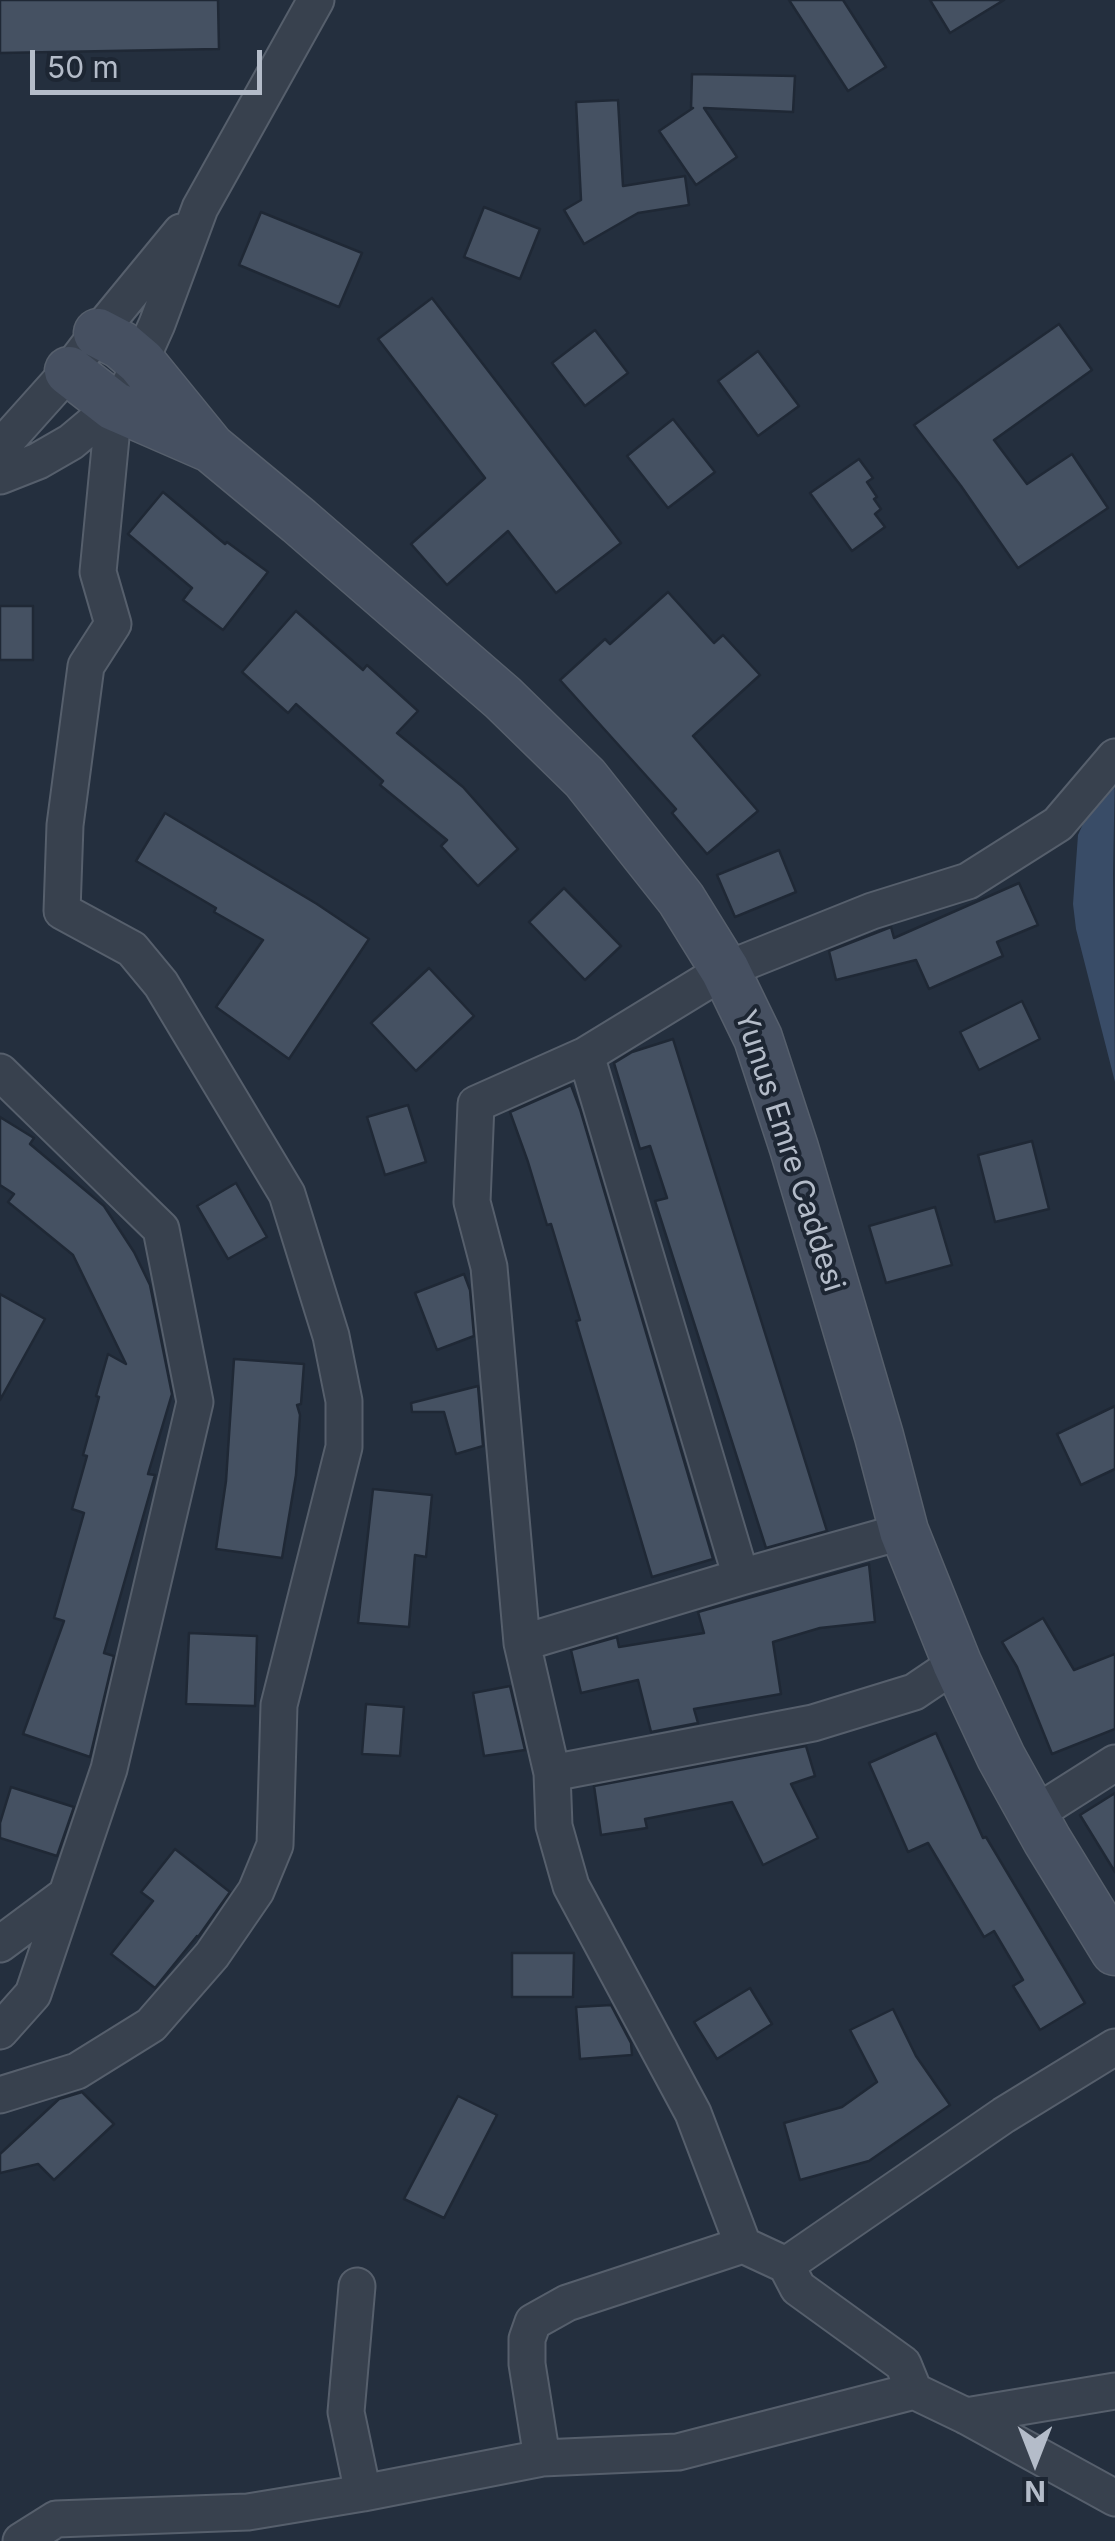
<!DOCTYPE html>
<style>
body{margin:0}
#map{position:relative;width:1115px;height:2541px;overflow:hidden;background:#242f3e;font-family:Inter,sans-serif}
canvas{display:block}
.north{position:absolute;left:985px;top:2411px;width:100px;height:100px;-webkit-text-stroke:8px #1d2633;paint-order:stroke;rotate:180deg;font-size:28px;font-weight:700;line-height:40px;text-align:center;color:#b4bcc9}
.north::after{content:'';display:block;margin:auto;width:35px;height:45px;background:#b4bcc9;clip-path:polygon(50% 0,100% 100%,50% 72%,0 100%)}
.scale{position:absolute;left:30px;top:50px;width:232px;height:45px;box-sizing:border-box;border:5px solid #b4bcc9;border-top:0;padding-left:12px;font-size:30px;line-height:35px;white-space:nowrap;color:#b4bcc9;-webkit-text-stroke:8px #1d2633;paint-order:stroke}
</style>
<div id="map">
<canvas width="1115" height="2541"></canvas>
<div class="north">N</div>
<div class="scale">50 m</div>
</div>
<script>
const ctx = document.querySelector('canvas').getContext('2d');
ctx.lineJoin = 'round';
function fillPath(path, color) { ctx.fillStyle = color; ctx.fill(path, 'evenodd'); }
const toPath = rows => new Path2D(rows.map(r => 'M' + r).join(''));
function stroke(path, color, width, dash) { ctx.strokeStyle = color; ctx.lineWidth = width; ctx.lineCap = dash ? 'butt' : 'round'; ctx.setLineDash(dash || []); ctx.stroke(path); }
function label(font, color, halo, rows, align = 'center') {
  ctx.font = font + ' Inter,sans-serif'; ctx.lineWidth = 8; ctx.setLineDash([]); ctx.textBaseline = 'middle'; ctx.strokeStyle = halo; ctx.fillStyle = color; for (const [text, x, y, turn = 0] of rows) {
    ctx.save(); ctx.translate(x, y); ctx.rotate((+turn || 0) * Math.PI / 180); ctx.textAlign = isNaN(turn) ? turn : align; if (halo) ctx.strokeText(text, 0, 0); ctx.fillText(text, 0, 0); ctx.restore();
  }
}
fillPath(toPath([
 [1115,768,1113,874,1115,1082,1076,929,1073,904,1078,835,1092,804]
]), '#394c67');
const building = toPath([
 [0,0,218,0,219,49,0,53,0,0],
 [789,0,843,0,886,67,848,91,789,0],
 [930,0,1004,0,950,33,930,0],
 [692,74,795,76,793,112,704,108,737,157,696,185,659,131,693,108,691,108,692,74],
 [618,100,623,186,685,176,689,205,638,213,584,244,564,210,581,200,576,102,618,100],
 [484,207,540,229,520,279,464,257,484,207],
 [261,212,362,253,339,307,239,265,261,212],
 [432,298,621,543,556,593,508,531,447,585,411,544,485,478,378,339,432,298],
 [1059,324,1092,370,994,440,1027,484,1072,454,1108,508,1018,568,961,486,914,425,1059,324],
 [595,330,628,373,585,406,552,363,595,330],
 [758,351,799,406,758,436,718,381,758,351],
 [673,419,715,472,668,508,627,456,673,419],
 [859,459,873,478,867,482,877,497,874,499,881,509,875,514,885,527,852,551,810,493,859,459],
 [163,492,225,544,227,542,268,572,223,630,183,600,192,588,128,534,163,492],
 [668,592,714,643,723,635,760,675,693,736,758,811,707,854,672,813,676,809,560,680,605,639,610,644,668,592],
 [0,606,33,606,33,660,0,660,0,606],
 [296,611,363,670,367,665,418,711,397,733,463,787,518,849,478,886,441,846,447,840,380,785,383,781,296,704,288,713,242,672,296,611],
 [165,813,317,904,369,939,289,1059,216,1007,263,940,214,912,216,908,136,861,165,813],
 [779,850,796,892,735,917,717,875,779,850],
 [1019,883,1038,925,997,942,1003,956,929,989,916,960,836,980,829,951,891,927,894,938,1019,883],
 [564,888,621,946,585,980,529,922,564,888],
 [429,968,474,1016,416,1071,371,1023,429,968],
 [1022,1001,1040,1039,979,1070,960,1032,1022,1001],
 [673,1039,827,1531,766,1548,655,1201,667,1198,650,1146,640,1149,614,1063,632,1052,673,1039],
 [571,1085,580,1109,713,1559,652,1577,576,1321,580,1320,551,1224,547,1225,528,1162,510,1112,571,1085],
 [408,1105,426,1162,385,1175,367,1117,408,1105],
 [0,1117,34,1138,30,1144,104,1206,134,1252,150,1285,172,1394,148,1474,155,1475,104,1653,114,1656,90,1757,23,1734,64,1621,54,1618,84,1513,72,1509,87,1456,83,1455,99,1397,96,1396,108,1354,126,1364,73,1255,8,1202,14,1194,0,1185,0,1117],
 [1032,1141,1049,1209,995,1222,978,1155,1032,1141],
 [236,1183,267,1237,228,1259,197,1206,236,1183],
 [935,1207,952,1265,886,1283,869,1226,935,1207],
 [464,1274,470,1290,474,1336,437,1350,415,1293,464,1274],
 [0,1294,45,1319,0,1400,0,1294],
 [234,1359,304,1364,301,1404,297,1405,300,1415,296,1475,282,1558,216,1549,226,1481,234,1359],
 [478,1386,483,1446,456,1454,444,1412,412,1412,411,1403,478,1386],
 [1115,1406,1115,1469,1081,1485,1057,1434,1115,1406],
 [373,1489,432,1495,426,1557,415,1555,409,1627,358,1623,373,1489],
 [869,1564,875,1622,820,1628,773,1642,781,1694,694,1709,698,1723,651,1732,638,1680,581,1693,571,1650,617,1637,619,1647,704,1633,698,1612,869,1564],
 [1043,1618,1074,1670,1115,1654,1115,1729,1052,1754,1017,1667,1002,1642,1043,1618],
 [189,1633,257,1636,255,1706,186,1704,189,1633],
 [510,1686,525,1750,484,1756,473,1693,510,1686],
 [366,1704,404,1707,400,1756,362,1754,366,1704],
 [936,1733,983,1838,986,1837,1085,2003,1040,2030,1013,1986,1023,1980,994,1931,984,1937,928,1843,908,1852,869,1763,936,1733],
 [806,1746,815,1776,791,1784,818,1838,763,1865,732,1802,645,1819,647,1828,601,1835,594,1786,806,1746],
 [11,1787,74,1807,57,1856,0,1838,0,1823,11,1787],
 [1115,1793,1115,1872,1080,1815,1115,1793],
 [175,1849,230,1892,198,1937,197,1936,155,1988,111,1954,153,1901,141,1892,175,1849],
 [512,1953,574,1953,573,1997,512,1997,512,1953],
 [750,1988,772,2024,717,2059,694,2022,750,1988],
 [611,2005,631,2043,632,2055,580,2059,576,2007,611,2005],
 [893,2009,916,2056,950,2105,869,2161,800,2180,784,2123,842,2107,877,2082,850,2030,893,2009],
 [82,2092,114,2124,54,2180,38,2164,0,2173,0,2154,59,2099,82,2092],
 [458,2096,497,2115,444,2218,404,2199,458,2096]
]);
fillPath(building, '#455162');
stroke(building, '#1f2835', 2.5);
const street = toPath([
 [0,448,69,371,98,333,181,232],
 [0,476,38,461,71,442,114,406,130,384,157,324,200,208,316,0],
 [586,1055,741,1577],
 [0,1072,161,1229,195,1402,109,1769,33,1994,0,2031],
 [522,1643,741,1577,904,1531],
 [552,1773,813,1723,914,1692,957,1663],
 [1033,1815,1115,1763],
 [0,1944,66,1895],
 [0,2095,77,2071,151,2025,212,1955,256,1891,275,1845,279,1705,344,1447,344,1401,331,1336,287,1194,161,984,132,949,62,911,65,825,86,666,113,624,98,572,114,406],
 [786,2265,1004,2115,1115,2047],
 [357,2286,346,2412,363,2493],
 [914,2391,903,2364,798,2288,786,2265,743,2245,693,2113,571,1886,554,1826,552,1773,522,1643,489,1267,472,1202,476,1104,586,1055,725,970,872,911,968,881,1058,824,1115,757],
 [966,2416,1115,2391],
 [542,2458,527,2364,527,2339,533,2322,567,2303,743,2245],
 [21,2541,56,2519,248,2512,363,2493,542,2458,678,2452,914,2391,966,2416,1115,2498]
]);
const secondary = toPath([
 [98,333,121,345,141,362,211,448,299,521,503,698,585,778,681,899,725,970,758,1038,794,1148,879,1436,904,1531,957,1663,1001,1757,1047,1840,1115,1951],
 [69,371,114,406,208,447]
]);
stroke(street, '#565f6c', 39);
stroke(secondary, '#565f6c', 51);
stroke(street, '#38414e', 35);
stroke(secondary, '#465061', 48);
label('30px', '#b4bcc9', '#1d2633', [
 ["Yunus Emre Caddesi",789,1151,72]
]);
</script>
